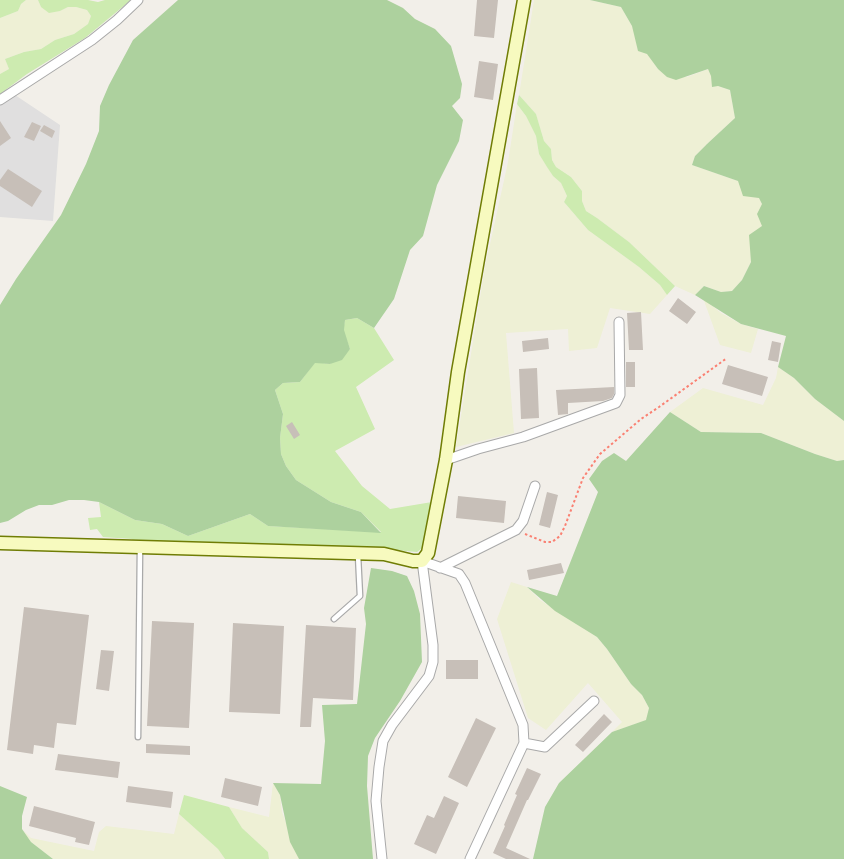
<!DOCTYPE html>
<style>
body{margin:0}
canvas{display:block;background:#f2efe9}
</style>
<canvas width="844" height="859"></canvas>
<script>
const ctx = document.querySelector('canvas').getContext('2d');
ctx.lineJoin = 'round';
function fillPath(path, color) { ctx.fillStyle = color; ctx.fill(path, 'evenodd'); }
const toPath = rows => new Path2D(rows.map(r => 'M' + r).join(''));
function stroke(path, color, width, dash) { ctx.strokeStyle = color; ctx.lineWidth = width; ctx.lineCap = dash ? 'butt' : 'round'; ctx.setLineDash(dash || []); ctx.stroke(path); }
fillPath(toPath([
 [0,85,60,125,53,221,0,217]
]), '#e0dfdf');
fillPath(toPath([
 [26,0,38,0,41,7,60,11,68,7,76,7,87,10,91,16,88,24,74,34,55,40,41,49,24,52,5,59,9,69,0,74,0,18,18,11,21,4],
 [534,0,590,0,621,7,632,26,636,37,658,69,687,77,708,69,718,86,730,90,735,118,707,144,695,156,692,165,738,181,759,197,762,204,762,227,751,262,742,280,732,291,721,292,704,286,695,295,675,286,629,242,597,218,586,211,582,201,582,191,571,177,556,167,552,160,551,149,544,141,536,114,519,95],
 [517,104,526,116,536,136,539,154,553,176,561,183,567,196,564,202,588,230,639,267,660,285,667,295,650,314,610,308,597,348,569,351,568,329,506,333,514,433,456,447,485,267,508,162],
 [703,298,721,313,741,324,758,329,751,353,720,345],
 [778,367,794,378,815,399,844,421,844,460,837,461,815,454,761,433,701,432,670,412,703,388,763,405,776,378],
 [511,582,527,587,540,600,597,637,607,649,631,684,642,695,649,708,647,720,612,732,622,722,588,683,546,730,528,718,497,619],
 [273,783,280,795,282,812,299,859,269,859,268,852,242,828,229,807,269,817],
 [179,814,218,849,225,859,53,859,31,842,22,829,31,838,94,851,99,832,106,826,174,834]
]), '#eef0d5');
fillPath(toPath([
 [0,0,26,0,21,4,18,11,0,18],
 [38,0,88,0,98,2,105,0,131,0,85,38,27,74,0,94,0,74,9,69,5,59,24,52,41,49,55,40,74,34,88,24,91,16,87,10,76,7,68,7,60,11,49,13,41,7],
 [519,95,536,114,544,141,551,149,552,160,556,167,571,177,582,191,582,201,586,211,597,218,629,242,675,286,667,295,660,285,639,267,588,230,564,202,567,196,561,183,553,176,547,167,539,154,536,136,526,116,517,104],
 [357,318,374,328,394,360,356,387,375,429,335,451,362,486,390,509,432,502,425,546,417,552,382,549,134,544,132,539,103,537,97,529,90,530,88,518,101,517,99,502,135,520,162,524,188,536,250,514,268,526,381,532,361,512,331,502,296,480,286,466,281,454,280,438,283,414,275,390,283,383,300,382,315,362,330,364,350,349,343,330,345,320],
 [184,795,229,807,242,828,268,852,269,859,225,859,218,849,179,814]
]), '#cdebb0');
fillPath(toPath([
 [178,0,387,0,403,8,415,19,435,29,451,46,462,84,460,98,452,106,463,120,459,141,437,185,423,236,410,250,394,299,374,328,357,318,345,320,344,330,350,349,342,360,330,364,315,363,300,382,283,383,275,390,283,414,280,438,281,454,286,466,296,480,331,502,361,512,381,533,268,526,250,514,188,536,162,524,135,520,99,502,84,500,69,500,52,505,39,505,26,510,8,521,0,523,0,305,16,279,61,215,86,164,99,131,100,106,109,85,133,40],
 [590,0,844,0,844,421,815,399,794,378,778,367,786,336,741,324,695,295,704,286,721,292,732,291,742,280,751,262,749,235,762,226,757,214,762,204,759,198,743,196,738,181,692,165,695,156,707,144,735,118,730,90,718,86,712,87,711,76,708,69,676,80,667,77,658,69,647,54,638,51,632,26,621,7],
 [670,412,701,432,761,433,815,454,837,461,844,460,844,859,533,859,545,807,559,783,612,732,646,720,649,708,642,695,631,684,607,649,597,637,555,611,527,587,557,596,598,492,589,479,602,461,614,453,626,461],
 [371,568,392,571,407,576,414,591,420,614,422,662,400,701,375,738,368,756,367,786,373,859,299,859,290,842,280,795,273,783,321,784,325,741,322,705,357,704,366,624,364,608],
 [0,786,27,797,22,816,22,829,31,842,53,859,0,859]
]), '#add19e');
fillPath(toPath([
 [477,0,498,0,494,38,474,36],
 [479,61,498,64,493,100,474,97],
 [0,121,11,138,0,146],
 [32,122,41,126,34,141,24,137],
 [44,125,55,131,52,138,40,131],
 [8,169,42,191,32,207,0,186,0,180],
 [678,298,696,312,687,324,669,311],
 [641,312,643,350,629,350,627,313],
 [548,338,549,349,523,352,522,341],
 [772,341,781,343,778,362,768,360],
 [626,362,635,362,635,387,626,387],
 [728,365,768,377,762,396,722,384],
 [537,368,539,418,521,419,519,369],
 [614,387,614,394,612,398,603,401,568,403,568,414,558,415,556,390],
 [292,422,300,435,294,439,286,426],
 [547,492,558,495,550,528,539,525],
 [458,496,506,501,504,523,456,518],
 [561,563,564,573,529,580,527,570],
 [24,607,89,615,76,725,57,723,54,748,34,745,33,754,7,750],
 [152,621,194,623,189,728,147,726],
 [233,623,284,626,280,714,229,712],
 [306,625,356,628,353,700,313,698,311,727,300,727],
 [101,650,114,651,109,691,96,689],
 [446,660,478,660,478,679,446,679],
 [604,714,612,722,583,752,575,745],
 [476,718,496,728,467,787,448,777],
 [146,744,190,746,190,755,146,753],
 [58,754,120,762,118,778,55,770],
 [527,768,541,774,528,800,527,800,506,848,530,859,506,859,493,853,505,826,504,825,517,795,515,794],
 [225,778,262,787,258,806,221,797],
 [128,786,173,792,171,808,126,802],
 [444,796,459,803,436,854,414,844,427,815,434,818],
 [34,806,95,822,89,845,75,842,76,838,29,826]
]), '#c7bfb8');
const lane = toPath([
 [334,619,360,596,358,555],
 [138,737,140,548]
]);
const street = toPath([
 [0,100,92,40,117,20,138,0],
 [446,460,478,449,523,437,616,403,620,395,619,322],
 [440,568,516,530,523,521,535,486],
 [524,743,545,747,594,701],
 [382,859,376,801,379,767,383,741,392,725,429,676,433,662,433,645,422,561,459,574,465,583,523,725,524,743,470,859]
]);
const secondary = toPath([
 [0,543,384,554,413,561,422,561,428,553,446,460,458,372,524,0]
]);
stroke(lane, '#a9a9a9', 7);
stroke(street, '#a9a9a9', 11);
stroke(secondary, '#707d05', 15);
stroke(toPath([
 [525,534,545,542,552,542,560,536,565,526,583,478,600,454,641,419,659,407,727,358]
]), '#fa8072', 2, [2.5, 2.5]);
stroke(lane, '#fff', 4.5);
stroke(street, '#fff', 9);
stroke(secondary, '#f7fabf', 12);
</script>
